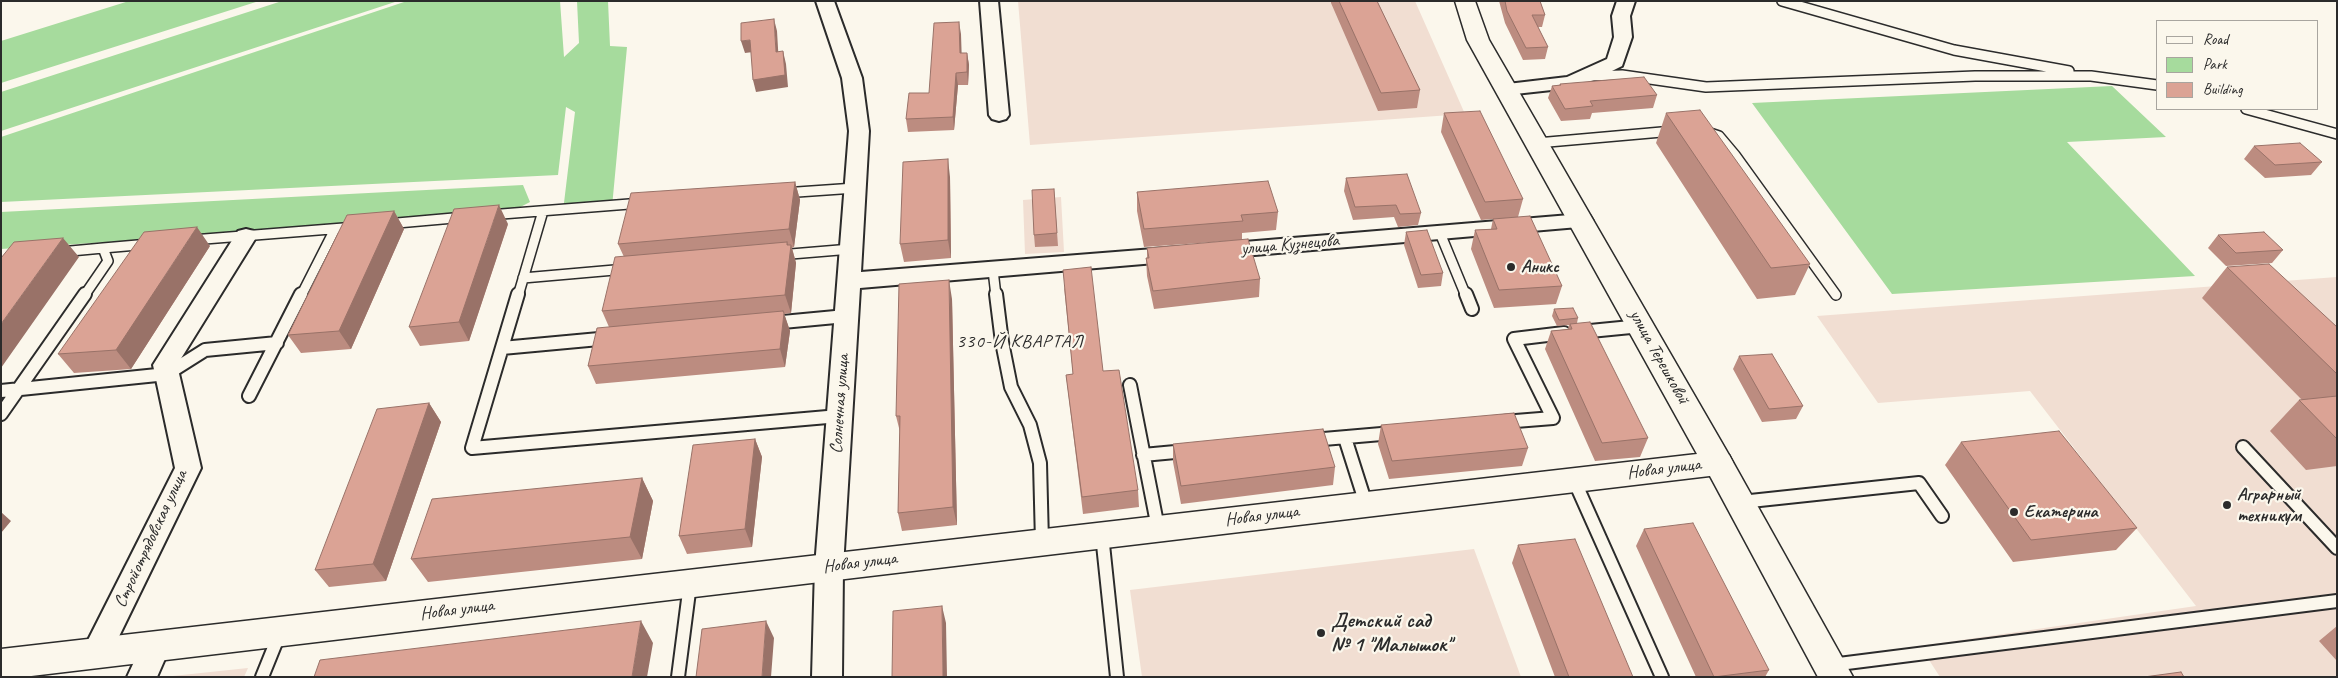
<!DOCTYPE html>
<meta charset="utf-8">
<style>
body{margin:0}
#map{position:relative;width:2338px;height:678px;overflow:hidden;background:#fbf7ec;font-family:Caveat,sans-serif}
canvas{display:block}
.frame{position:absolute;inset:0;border:2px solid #2b2b2b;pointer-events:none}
.legend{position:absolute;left:2156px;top:20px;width:162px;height:90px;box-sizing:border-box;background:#fbf7ec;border:1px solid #a8a59f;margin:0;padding:6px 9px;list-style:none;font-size:15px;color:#2b2b2b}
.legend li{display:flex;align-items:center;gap:10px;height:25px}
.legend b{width:25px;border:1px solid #a8a59f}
</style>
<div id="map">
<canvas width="2338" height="678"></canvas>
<div class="frame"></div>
<ul class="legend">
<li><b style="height:6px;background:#fbf7ec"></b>Road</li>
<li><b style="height:14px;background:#a6db9d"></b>Park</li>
<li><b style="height:14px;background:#dba395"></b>Building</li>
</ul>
</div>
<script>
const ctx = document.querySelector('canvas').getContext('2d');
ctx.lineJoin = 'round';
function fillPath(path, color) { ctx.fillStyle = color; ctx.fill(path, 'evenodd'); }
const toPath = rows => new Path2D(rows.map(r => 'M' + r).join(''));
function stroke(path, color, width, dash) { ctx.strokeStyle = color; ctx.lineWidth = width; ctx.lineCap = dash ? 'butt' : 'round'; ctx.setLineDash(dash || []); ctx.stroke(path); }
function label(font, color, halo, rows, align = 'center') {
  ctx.font = font + ' Caveat,sans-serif'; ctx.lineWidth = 4.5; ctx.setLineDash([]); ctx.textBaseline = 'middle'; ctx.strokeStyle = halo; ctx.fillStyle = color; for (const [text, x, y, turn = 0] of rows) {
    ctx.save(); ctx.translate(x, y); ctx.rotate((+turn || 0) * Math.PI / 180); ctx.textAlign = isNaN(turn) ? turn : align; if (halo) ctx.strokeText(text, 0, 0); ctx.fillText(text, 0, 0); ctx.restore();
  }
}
fillPath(toPath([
 [1018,1,1415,1,1465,114,1030,145],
 [1061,197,1064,252,1025,254,1023,200],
 [2337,277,2337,677,1940,677,1920,646,2196,606,2030,391,1878,403,1817,316],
 [1474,549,1521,677,1142,677,1130,590],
 [248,668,244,677,163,677]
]), '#f1ded2');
fillPath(toPath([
 [129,1,259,1,1,83,1,41],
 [282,1,398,1,1,131,1,92],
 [407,1,560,1,564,57,579,43,577,1,608,1,610,46,627,47,612,207,563,211,575,112,566,107,558,175,1,202,1,137],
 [2112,86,2166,137,2067,142,2195,276,1892,294,1752,103],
 [523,185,530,202,503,216,1,249,1,212]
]), '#a6db9d');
const serviceFar1 = toPath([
 [1782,1,1954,50,2069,71],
 [1588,76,1622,75,1706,87,1975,76,2091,76,2157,85],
 [2246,109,2337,134],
 [1704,131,1719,136,1735,155,1836,295],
 [1537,143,1673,131],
 [783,193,855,188],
 [489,215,642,203],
 [386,224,465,217],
 [1440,233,1466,296],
 [192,240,356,227],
 [103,248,149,244],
 [60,252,103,248,108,261,84,296],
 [779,255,851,249],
 [993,270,996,296],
 [523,278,626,269],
 [301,296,335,229],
 [518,296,543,211]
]);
const service = toPath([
 [518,294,472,448,839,416],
 [996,294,1002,342,1011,387,1030,425,1040,463,1042,542],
 [1466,294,1472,309],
 [772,323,846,316],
 [1580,332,1641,326],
 [502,348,610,338],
 [1130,385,1158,528],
 [1,391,167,374,205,350,277,343],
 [249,396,301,294],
 [1,414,85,294],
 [1503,422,1553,418,1514,339,1564,333],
 [1345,438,1366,504],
 [1312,440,1393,433],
 [2243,447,2337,548],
 [1143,455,1186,451],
 [1574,480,1662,677],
 [1741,502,1919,483,1942,516],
 [1102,535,1117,677],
 [1831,665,2337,601],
 [262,677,279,635],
 [678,677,690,584]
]);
const minor = toPath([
 [816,1,834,1,862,78,869,131,861,272,1179,247,1187,249,1190,254,1187,259,1179,261,860,288,843,567,842,677,812,677,815,567,849,131,842,78,816,1],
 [980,1,998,1,1009,115,1006,119,999,121,992,119,989,115,980,1],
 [1617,1,1635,1,1630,16,1632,37,1622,66,1594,80,1570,88,1506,95,1499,93,1496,89,1499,85,1567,77,1607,59,1614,37,1612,16,1617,1],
 [1582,214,1590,216,1593,221,1590,226,1220,258,1212,256,1209,251,1212,246,1220,244,1582,214],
 [246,229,254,231,257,236,177,365,201,468,107,661,97,665,87,661,82,652,175,468,153,365,238,231,246,229],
 [156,632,166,636,171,645,157,677,127,677,146,636,156,632]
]);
const tertiary = toPath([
 [1718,451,1729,455,1853,677,1818,677,1703,463,1707,455,1718,451]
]);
const secondary = toPath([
 [1455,1,1475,1,1489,40,1729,455,1733,463,1729,471,1718,475,23,677,1,677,1,649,1697,454,1467,40,1455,1]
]);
stroke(serviceFar1, '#2b2b2b', 12);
stroke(service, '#2b2b2b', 16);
stroke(minor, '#2b2b2b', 4);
stroke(tertiary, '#2b2b2b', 3);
stroke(secondary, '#2b2b2b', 3);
stroke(serviceFar1, '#fbf7ec', 9);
stroke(service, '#fbf7ec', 12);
fillPath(minor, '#fbf7ec');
fillPath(tertiary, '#fbf7ec');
fillPath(secondary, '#fbf7ec');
fillPath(toPath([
 [1331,1,1377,1,1420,90,1417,108,1378,111,1331,3],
 [1499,1,1540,1,1545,15,1542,27,1538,27,1548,47,1545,59,1523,60,1505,23],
 [961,34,961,53,967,53,969,65,968,85,958,85,954,130,908,132,906,119,929,93],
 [1560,84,1657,95,1653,108,1592,113,1590,119,1561,121,1548,98,1552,86,1559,85],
 [1444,113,1523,199,1518,217,1562,286,1556,304,1494,308,1471,249,1475,230,1491,229,1493,219,1481,220,1441,132],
 [1666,113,1810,264,1795,295,1757,299,1656,143],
 [2254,146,2322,162,2311,175,2265,178,2244,159],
 [950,177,951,258,904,262,900,244],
 [1346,178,1421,213,1418,225,1398,227,1394,217,1353,220,1344,191],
 [795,182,800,200,794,247,792,248,796,263,791,313,784,314,790,331,785,367,596,384,588,366,609,327,602,311,624,257,618,244],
 [1054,189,1058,246,1035,247,1034,235],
 [1137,192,1278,212,1276,230,1242,233,1242,240,1144,247,1137,211],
 [394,211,404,229,351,349,301,353,288,335],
 [508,224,469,341,420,346,409,327],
 [1406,232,1443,273,1441,286,1418,288,1404,245],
 [2218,235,2283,250,2272,263,2226,266,2208,248],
 [210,246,131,369,74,373,58,354],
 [1147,248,1260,279,1259,297,1154,309,1147,276,1146,258,1147,258],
 [2227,267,2337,327,2337,466,2306,470,2270,431,2299,400,2302,400,2202,298],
 [1064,287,1103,371,1138,490,1139,507,1083,514,1066,375,1073,374],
 [952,299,957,525,902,531,898,513,900,432,896,416],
 [1554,309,1578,318,1577,323,1648,438,1640,457,1595,461,1545,349,1551,331,1568,329,1569,325,1557,326,1552,316],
 [1739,356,1803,406,1796,419,1762,422,1733,369],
 [429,403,441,422,386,581,329,587,315,570],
 [1381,425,1528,448,1522,466,1389,479,1378,444],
 [755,439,762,457,752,547,687,554,679,536],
 [1961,442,2137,528,2116,550,2013,562,1945,465],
 [1173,444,1335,467,1333,485,1181,504,1173,462],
 [642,478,653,501,642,559,428,582,411,559],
 [1644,529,1769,670,1765,677,1696,677,1636,546],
 [1518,545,1633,677,1555,677,1512,563],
 [2337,626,2337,661,2319,641]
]), '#bc8c80');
fillPath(toPath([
 [774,19,777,31,779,65,776,52],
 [959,22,961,34,962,65,960,53],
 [750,40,753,52,745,53,741,41],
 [783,51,786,64,788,87,756,92,753,80],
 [967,53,969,65,968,85,967,72],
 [956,73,958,85,954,130,953,117],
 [948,159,950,177,951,258,948,240],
 [795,182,800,200,794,247,789,229],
 [499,205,508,224,469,341,459,322],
 [394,211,404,229,351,349,339,331],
 [197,227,210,246,131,369,116,350],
 [63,238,79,257,1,368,1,324],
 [787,242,790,252,791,245,796,263,791,313,785,295],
 [949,280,952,299,957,525,953,507],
 [784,313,790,331,785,367,780,349],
 [429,403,441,422,386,581,373,564],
 [755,439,762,457,752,547,745,529],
 [642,478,653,501,642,559,630,537],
 [1,512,11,521,1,533],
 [942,606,946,623,947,677,943,677],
 [641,621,653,643,647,677,632,677],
 [766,621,774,638,771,677,762,677]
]), '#997268');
const building = toPath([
 [1339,1,1377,1,1420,90,1381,93,1339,1],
 [1505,1,1540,1,1545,15,1532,15,1548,47,1526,48,1507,11,1505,1],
 [774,19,776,52,783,51,785,75,753,80,750,40,741,41,741,23,774,19],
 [959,22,960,53,967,53,967,72,956,73,953,117,906,119,909,93,929,93,934,23,959,22],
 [1644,77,1657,95,1590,101,1593,106,1565,109,1552,86,1561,85,1560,84,1644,77],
 [1700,110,1810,264,1771,268,1666,113,1700,110],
 [1480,111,1523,199,1485,202,1444,113,1480,111],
 [2300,143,2322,162,2275,165,2254,146,2300,143],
 [948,159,948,240,900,244,903,162,948,159],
 [1407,174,1421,213,1400,214,1396,205,1355,207,1346,178,1407,174],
 [1268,181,1278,212,1241,215,1243,221,1144,229,1137,192,1268,181],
 [795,182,789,229,618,244,631,193,795,182],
 [1054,189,1057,233,1034,235,1032,190,1054,189],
 [499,205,459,322,409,327,454,209,499,205],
 [394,211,339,331,288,335,347,215,394,211],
 [1530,216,1562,286,1499,290,1475,230,1497,229,1493,219,1530,216],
 [197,227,116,350,58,354,144,232,197,227],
 [1427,230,1443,273,1421,275,1406,232,1427,230],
 [2264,232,2283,250,2236,253,2218,235,2264,232],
 [63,238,1,324,1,258,14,242,63,238],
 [1248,239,1260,279,1153,291,1146,258,1149,258,1147,248,1248,239],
 [787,242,787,245,791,245,785,295,602,311,615,257,787,242],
 [2269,264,2337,327,2337,374,2227,267,2269,264],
 [1091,267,1103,371,1119,370,1138,490,1082,497,1066,375,1073,374,1063,270,1091,267],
 [949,280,953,507,898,513,900,416,896,416,899,284,949,280],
 [1573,308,1578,318,1559,320,1554,309,1573,308],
 [783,311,784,313,780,349,588,366,597,328,783,311],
 [1590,322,1648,438,1602,443,1551,331,1572,329,1570,324,1590,322],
 [1772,354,1803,406,1769,409,1739,356,1772,354],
 [2337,396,2337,439,2299,400,2337,396],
 [429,403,373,564,315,570,377,409,429,403],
 [1514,413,1528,448,1392,461,1381,425,1514,413],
 [1323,429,1335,467,1181,486,1173,444,1323,429],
 [2059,431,2137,528,2031,540,1961,442,2059,431],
 [755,439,745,529,679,536,693,445,755,439],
 [642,478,630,537,411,559,432,499,642,478],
 [1693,523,1769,670,1714,677,1644,529,1693,523],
 [1575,539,1633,677,1569,677,1518,545,1575,539],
 [942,606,943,677,892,677,893,611,942,606],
 [641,621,632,677,314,677,320,660,641,621],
 [766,621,762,677,696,677,702,629,766,621],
 [2181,672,2184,677,2144,677,2181,672]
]);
fillPath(building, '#dba395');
stroke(building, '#997268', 1);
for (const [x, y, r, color] of [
 [1511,267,5,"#2b2b2b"],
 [2227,505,5,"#2b2b2b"],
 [2014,512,5,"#2b2b2b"],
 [1321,633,5,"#2b2b2b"]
]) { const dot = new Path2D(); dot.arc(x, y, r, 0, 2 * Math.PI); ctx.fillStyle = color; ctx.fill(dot); stroke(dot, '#fbf7ec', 2); }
label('18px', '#2b2b2b', '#fbf7ec', [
 ["улица Кузнецова",1290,245,-5],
 ["улица Терешковой",1659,357,61],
 ["Солнечная улица",840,404,-86],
 ["Новая улица",1664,469,-7],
 ["Новая улица",1262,516,-7],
 ["Стройотрядовская улица",151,539,-65],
 ["Новая улица",860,563,-7],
 ["Новая улица",457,610,-7]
]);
label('bold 18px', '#2b2b2b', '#fbf7ec', [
 ["Аникс",1521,267],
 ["Аграрный",2237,495],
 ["техникум",2237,516],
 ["Екатерина",2024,512]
], 'left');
ctx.letterSpacing = '1px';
label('19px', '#2b2b2b', '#fbf7ec', [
 ["330-Й КВАРТАЛ",1020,342]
]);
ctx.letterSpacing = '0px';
label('bold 21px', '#2b2b2b', '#fbf7ec', [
 ["Детский сад",1331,621],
 ["№ 1 \"Малышок\"",1331,645]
], 'left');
</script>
